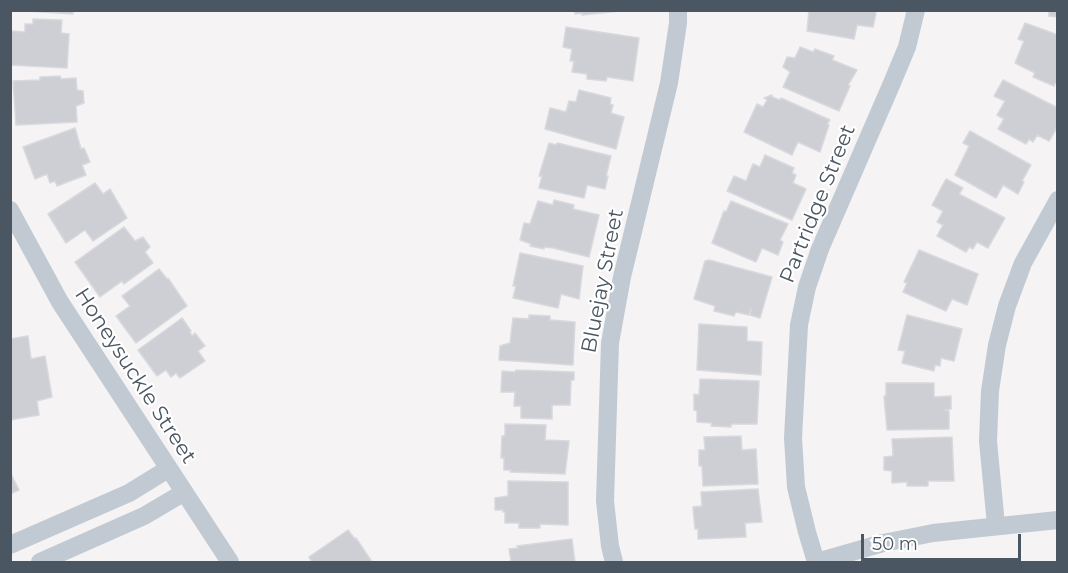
<!DOCTYPE html>
<style>
body{margin:0}
#map{position:relative;width:1068px;height:573px;overflow:hidden;background:#f5f3f3;font-family:Montserrat,sans-serif}
canvas{display:block}
.frame{position:absolute;inset:0;border:12px solid #4a5661;pointer-events:none}
.scale{position:absolute;left:861px;top:534px;width:160px;height:27px;box-sizing:border-box;border:3px solid #4a5661;border-top:0;padding-left:8px;font-size:18px;line-height:21px;white-space:nowrap;color:#4a5661;-webkit-text-stroke:4px #fff;paint-order:stroke}
</style>
<div id="map">
<canvas width="1068" height="573"></canvas>
<div class="frame"></div>
<div class="scale">50 m</div>
</div>
<script>
const ctx = document.querySelector('canvas').getContext('2d');
ctx.lineJoin = 'round';
function fillPath(path, color) { ctx.fillStyle = color; ctx.fill(path, 'evenodd'); }
const toPath = rows => new Path2D(rows.map(r => 'M' + r).join(''));
function stroke(path, color, width, dash) { ctx.strokeStyle = color; ctx.lineWidth = width; ctx.lineCap = dash ? 'butt' : 'round'; ctx.setLineDash(dash || []); ctx.stroke(path); }
function label(font, color, halo, rows, align = 'center') {
  ctx.font = font + ' Montserrat,sans-serif'; ctx.lineWidth = 4.5; ctx.setLineDash([]); ctx.textBaseline = 'middle'; ctx.strokeStyle = halo; ctx.fillStyle = color; for (const [text, x, y, turn = 0] of rows) {
    ctx.save(); ctx.translate(x, y); ctx.rotate((+turn || 0) * Math.PI / 180); ctx.textAlign = isNaN(turn) ? turn : align; if (halo) ctx.strokeText(text, 0, 0); ctx.fillText(text, 0, 0); ctx.restore();
  }
}
const building = toPath([
 [13,10,73,10,73,14,13,10],
 [575,10,630,10,582,15,582,13,575,14,575,10],
 [809,10,874,10,876,13,873,27,857,25,854,39,807,31,809,10],
 [1049,10,1058,10,1058,17,1049,16,1049,10],
 [33,19,62,20,61,33,69,34,67,68,10,65,11,31,25,32,25,24,33,24,33,19],
 [1025,23,1058,35,1058,85,1055,83,1054,86,1033,77,1035,73,1015,63,1024,41,1018,39,1025,23],
 [566,27,639,38,633,81,607,77,606,81,587,79,587,74,572,72,574,61,570,61,572,49,563,47,566,27],
 [800,47,813,52,815,49,834,56,832,60,857,70,848,85,850,86,839,111,783,87,790,72,783,67,787,57,795,58,800,47],
 [60,76,61,79,76,78,77,90,83,91,84,103,76,106,77,122,16,125,13,81,40,80,40,77,60,76],
 [1003,80,1058,108,1058,126,1049,141,1037,135,1033,142,1029,139,1026,144,998,129,1004,119,997,115,1005,101,994,96,1003,80],
 [579,90,611,98,610,104,613,105,611,113,624,117,616,149,545,129,550,108,566,112,569,101,576,102,579,90],
 [772,95,772,97,780,100,781,98,830,120,827,124,829,125,820,152,798,142,792,155,744,132,757,104,763,107,767,100,764,98,772,95],
 [75,128,81,149,84,148,90,162,82,165,86,175,57,186,55,181,50,183,47,174,35,179,23,147,75,128],
 [970,131,1031,165,1022,181,1024,182,1018,194,1003,185,996,198,955,175,969,146,963,143,970,131],
 [549,143,556,145,557,143,611,156,606,176,608,176,605,189,587,185,584,198,539,188,542,176,539,176,549,143],
 [765,155,794,168,792,173,796,175,793,183,806,189,792,220,727,191,734,176,746,181,753,164,760,167,765,155],
 [946,179,963,188,959,194,1005,218,988,248,977,242,973,249,969,247,966,252,937,236,943,225,937,222,943,211,932,205,946,179],
 [95,183,103,194,110,189,127,218,93,241,85,230,66,243,48,214,95,183],
 [554,200,574,205,573,209,599,215,589,257,553,248,544,247,544,249,530,246,531,244,520,240,524,223,530,224,538,201,553,205,554,200],
 [731,201,788,224,780,240,783,242,778,255,762,248,756,262,712,243,724,211,726,212,731,201],
 [124,227,135,241,143,237,150,247,145,252,153,263,124,284,122,281,100,297,75,262,124,227],
 [919,250,978,274,967,305,952,299,946,311,903,292,907,283,904,282,919,250],
 [520,253,583,266,579,299,561,294,558,308,513,298,516,286,513,286,520,253],
 [709,260,772,277,760,318,750,315,751,308,749,315,736,312,734,316,714,311,715,306,694,299,705,261,709,260],
 [159,269,167,279,168,278,187,306,136,343,116,316,130,306,122,296,159,269],
 [529,315,550,316,550,320,575,322,573,365,499,360,500,346,510,343,513,318,529,319,529,315],
 [907,315,962,329,954,361,941,358,940,366,935,365,934,371,902,363,905,351,898,350,907,315],
 [182,318,191,331,190,332,192,336,195,333,205,346,198,351,205,361,180,378,176,373,171,377,166,370,157,376,138,350,182,318],
 [699,324,747,327,747,341,762,342,761,375,697,370,699,324],
 [28,336,31,359,45,356,52,397,37,401,39,415,10,420,10,339,28,336],
 [516,370,574,372,574,380,571,380,570,405,552,405,552,419,521,418,521,406,514,406,515,392,501,392,502,371,515,372,516,370],
 [700,379,759,381,757,424,731,424,731,427,711,426,712,423,697,422,697,411,694,410,694,394,699,395,700,379],
 [886,383,934,383,934,397,951,396,951,409,945,410,949,411,949,429,887,430,884,396,886,396,886,383],
 [505,424,546,425,545,440,569,441,565,474,510,472,511,470,504,470,504,458,501,458,502,436,505,436,505,424],
 [741,436,742,450,756,449,758,484,703,486,702,466,699,466,699,450,705,450,704,437,741,436],
 [952,437,954,481,928,481,928,486,907,486,907,482,892,483,892,471,884,470,884,457,893,456,892,439,952,437],
 [10,472,19,490,10,494,10,472],
 [508,481,568,482,568,525,540,524,540,528,519,528,519,523,505,523,505,512,503,512,503,510,495,510,495,498,508,496,508,481],
 [758,489,762,522,745,523,746,537,698,539,698,529,695,529,693,507,702,506,701,492,758,489],
 [348,530,355,539,356,538,372,562,312,562,309,557,348,530],
 [572,539,575,562,508,562,511,561,509,549,518,548,517,546,572,539]
]);
fillPath(building, '#cdcfd5');
stroke(building, '#d7d9de', 1.5);
stroke(toPath([
 [10,210,60,302,230,562],
 [996,525,988,441,990,391,997,345,1007,306,1023,263,1058,200],
 [10,545,129,493,168,469],
 [40,562,144,516,183,493],
 [614,562,610,546,605,501,610,343,622,277,669,83,678,23,678,10],
 [816,562,807,532,796,487,793,438,799,325,807,287,820,249,892,83,907,47,916,10],
 [817,562,883,543,933,533,1058,520]
]), '#c1cad2', 18);
label('21px', '#4a5661', '#fff', [
 ["Partridge Street",818,204,-68],
 ["Bluejay Street",603,281,-79],
 ["Honeysuckle Street",135,376,57]
]);
</script>
